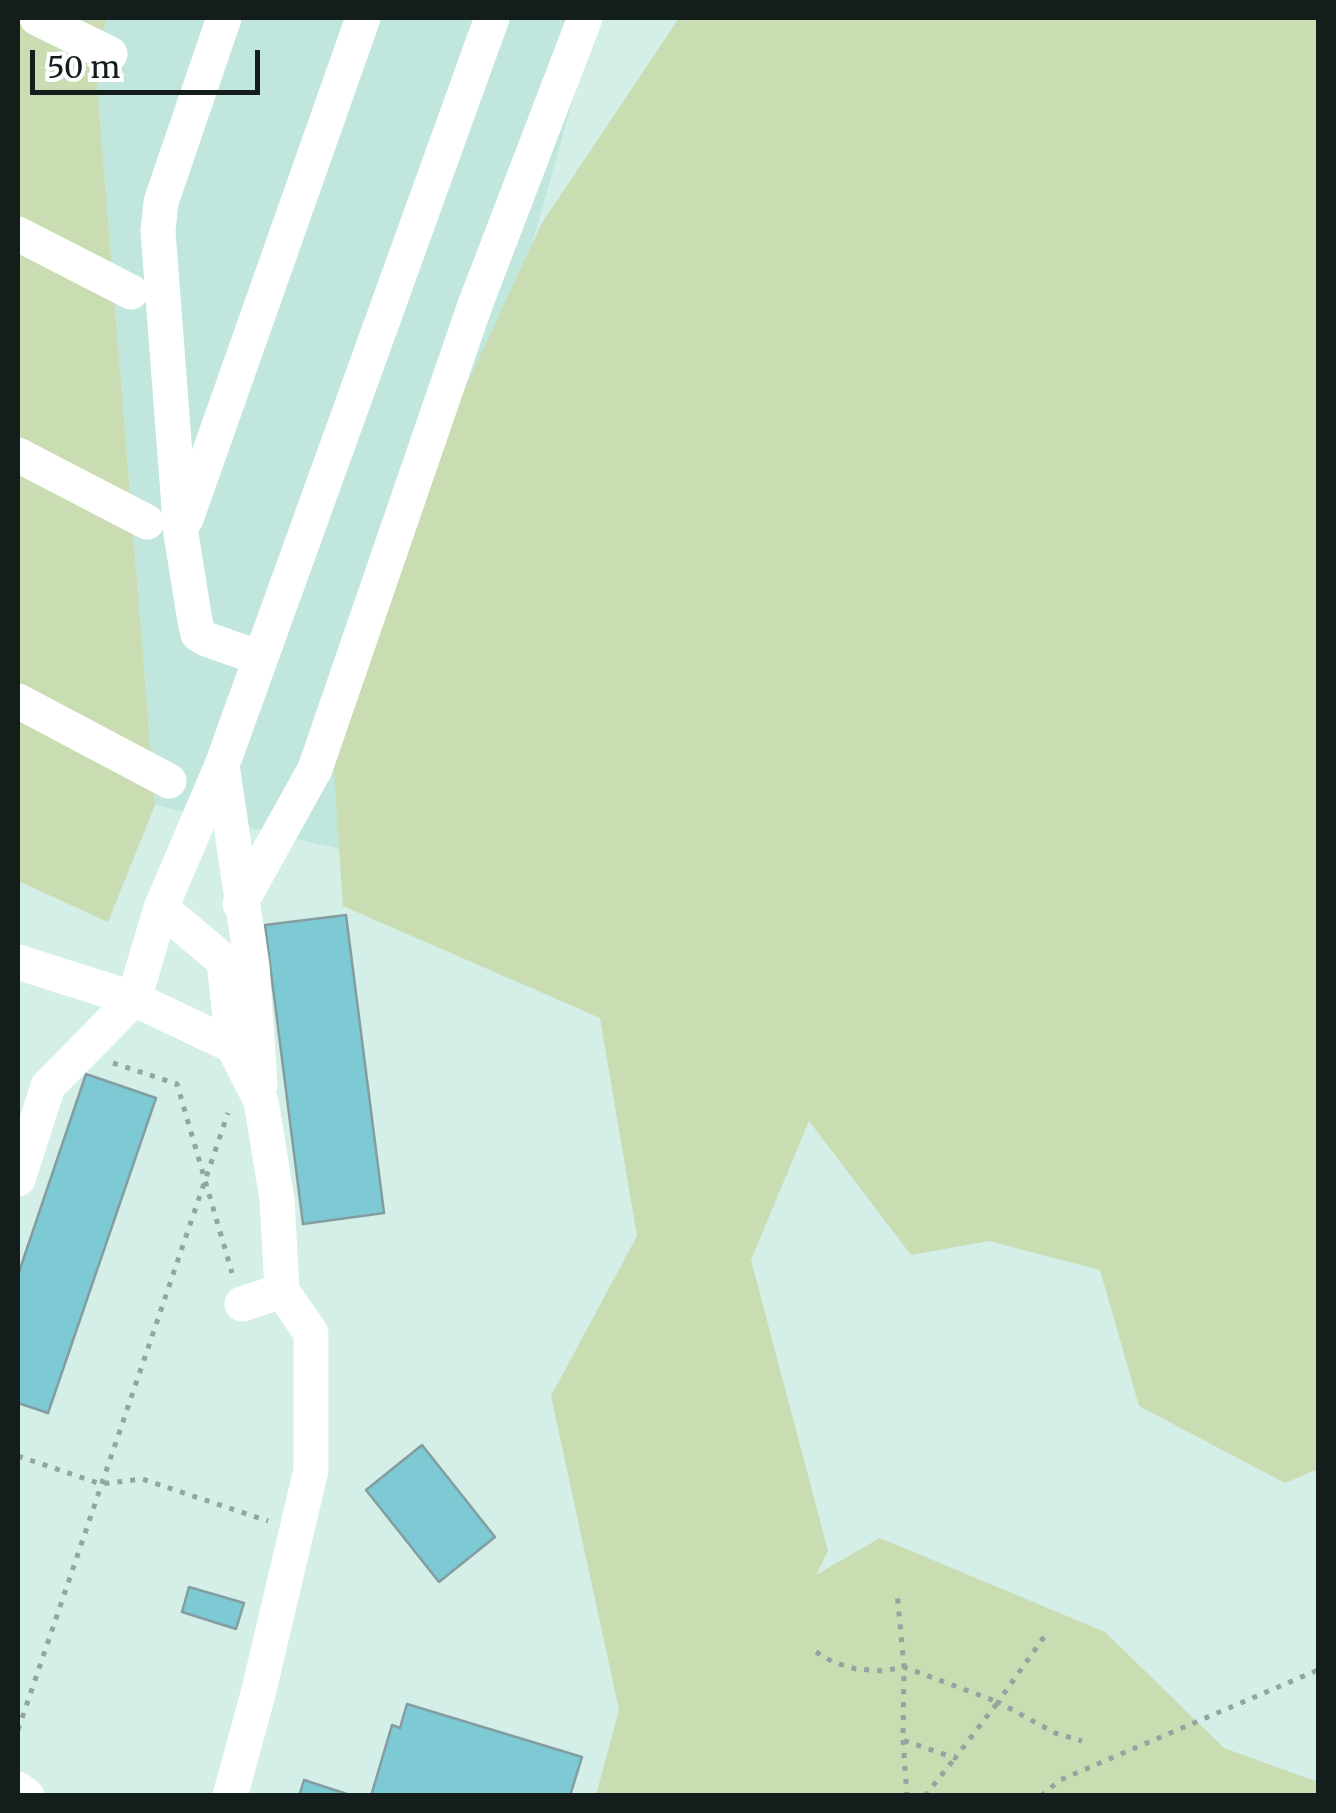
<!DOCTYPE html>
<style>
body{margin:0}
#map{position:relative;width:1336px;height:1813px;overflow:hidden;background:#d3efe8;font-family:Merriweather,serif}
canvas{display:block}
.frame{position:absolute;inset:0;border:20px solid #131d1b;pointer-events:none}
.scale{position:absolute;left:30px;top:50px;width:230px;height:45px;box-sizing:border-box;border:5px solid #131d1b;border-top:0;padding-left:12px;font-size:30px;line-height:35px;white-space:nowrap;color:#131d1b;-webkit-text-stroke:8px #fff;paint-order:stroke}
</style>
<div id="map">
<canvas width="1336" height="1813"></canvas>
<div class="frame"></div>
<div class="scale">50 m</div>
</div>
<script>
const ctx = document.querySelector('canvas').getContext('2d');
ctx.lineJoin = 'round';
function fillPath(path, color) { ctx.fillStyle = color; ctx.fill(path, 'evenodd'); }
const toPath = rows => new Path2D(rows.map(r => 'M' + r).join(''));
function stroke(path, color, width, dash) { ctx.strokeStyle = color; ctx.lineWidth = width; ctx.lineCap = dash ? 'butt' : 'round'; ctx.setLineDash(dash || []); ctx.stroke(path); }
fillPath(toPath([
 [107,18,596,18,360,854,155,805,95,59]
]), '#c1e6dd');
fillPath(toPath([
 [18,18,107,18,95,59,155,805,108,922,18,881],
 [679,18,1318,18,1318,1469,1285,1483,1139,1406,1100,1270,989,1241,911,1255,809,1121,751,1260,828,1551,816,1575,880,1538,1105,1632,1224,1748,1318,1782,1318,1795,596,1795,619,1710,551,1396,637,1236,600,1018,343,906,328,683,542,223]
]), '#cadcb2');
const building = toPath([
 [346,915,384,1213,303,1224,265,925,346,915],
 [86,1074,156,1098,48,1413,18,1403,18,1275,86,1074],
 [422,1445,495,1537,439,1582,366,1490,422,1445],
 [189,1587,244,1603,236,1629,182,1612,189,1587],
 [407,1704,582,1757,570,1796,371,1796,392,1725,400,1728,407,1704],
 [304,1780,353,1796,299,1796,304,1780]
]);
fillPath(building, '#7dc9d4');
stroke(building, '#839da1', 2.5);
stroke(toPath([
 [113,1063,177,1084,232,1273],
 [18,1456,101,1484,142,1479,268,1521],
 [1044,1637,998,1702,1055,1733,1082,1741],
 [816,1652,833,1662,856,1669,883,1671,904,1667,998,1702,955,1758,903,1740,904,1667,897,1592],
 [18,1730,228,1113],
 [903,1740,907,1796],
 [925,1796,955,1758],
 [1041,1796,1060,1780,1318,1670]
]), '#91a6a1', 5, [5, 8]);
stroke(toPath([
 [37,18,110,54],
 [224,18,161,202,158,231,181,534,195,621,198,634,206,639,260,658],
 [18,234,131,292],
 [18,455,147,522],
 [186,519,363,18],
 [18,701,169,781],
 [222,765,252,966,260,1085],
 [240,904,315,769,475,305,585,18],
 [161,908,222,765,492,18],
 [18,962,134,999,48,1086,18,1179],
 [242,1304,282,1291],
 [18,1789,27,1796],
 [230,1796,258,1694,311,1470,311,1333,282,1291,277,1199,261,1101,233,1046,224,961,161,908,134,999,233,1046]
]), '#fff', 35);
</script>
